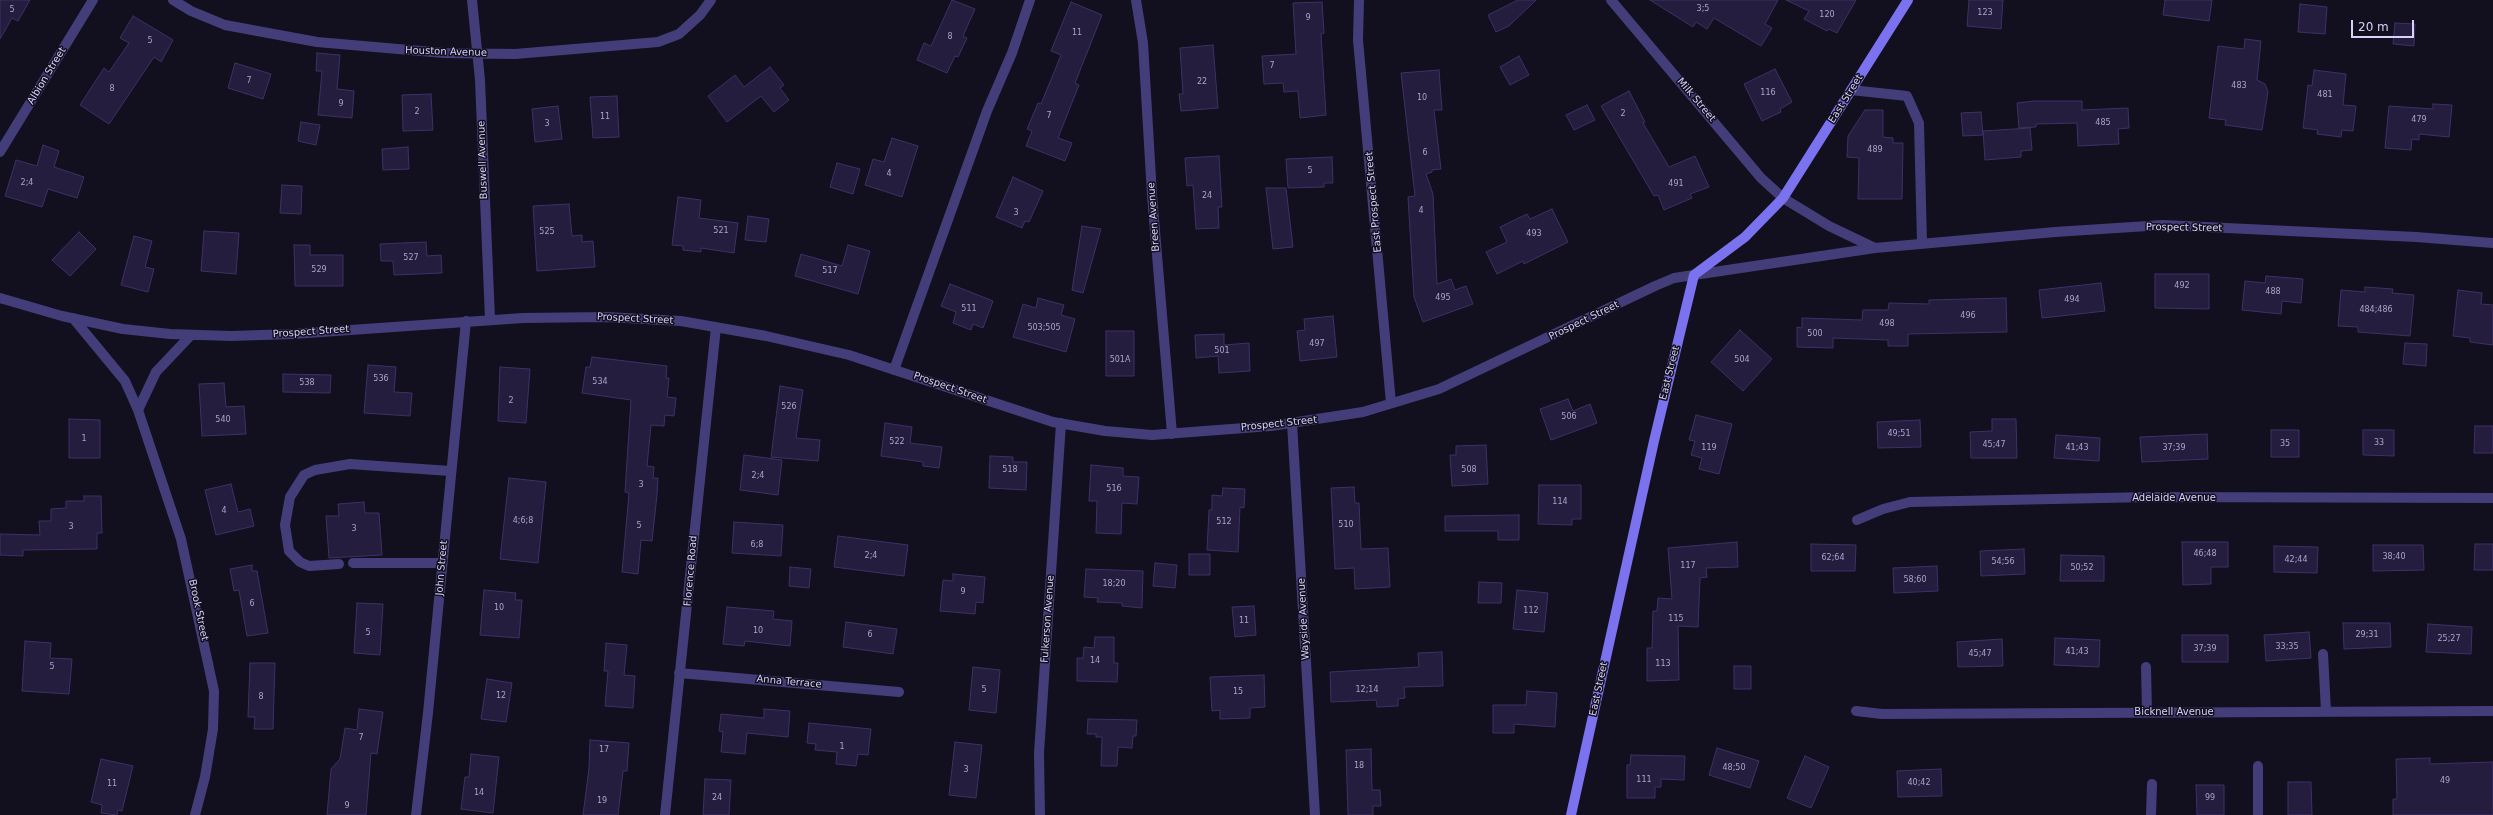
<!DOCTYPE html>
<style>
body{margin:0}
#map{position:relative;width:2493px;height:815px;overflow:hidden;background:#120f1e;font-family:"DejaVu Sans",sans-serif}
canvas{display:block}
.scale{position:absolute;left:2351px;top:20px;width:63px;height:18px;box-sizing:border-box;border:2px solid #d8d1fa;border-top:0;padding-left:5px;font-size:12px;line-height:14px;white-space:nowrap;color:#d8d1fa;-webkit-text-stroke:3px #120f1e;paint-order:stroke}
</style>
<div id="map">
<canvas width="2493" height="815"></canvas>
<div class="scale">20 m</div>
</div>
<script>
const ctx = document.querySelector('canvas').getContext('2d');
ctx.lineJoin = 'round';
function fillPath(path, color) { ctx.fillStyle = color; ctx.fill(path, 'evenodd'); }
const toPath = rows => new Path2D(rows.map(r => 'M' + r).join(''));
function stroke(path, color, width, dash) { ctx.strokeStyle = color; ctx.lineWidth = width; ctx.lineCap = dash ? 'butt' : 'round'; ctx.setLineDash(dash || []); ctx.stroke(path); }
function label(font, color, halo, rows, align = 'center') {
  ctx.font = font + ' "DejaVu Sans",sans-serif'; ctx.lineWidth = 3; ctx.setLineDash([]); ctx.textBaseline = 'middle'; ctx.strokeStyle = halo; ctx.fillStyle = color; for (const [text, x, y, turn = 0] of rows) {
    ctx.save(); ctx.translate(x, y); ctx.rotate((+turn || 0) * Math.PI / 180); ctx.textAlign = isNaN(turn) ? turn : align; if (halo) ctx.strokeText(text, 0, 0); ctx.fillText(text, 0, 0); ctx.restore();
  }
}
const building = toPath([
 [0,0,30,0,18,21,12,18,0,39,0,0],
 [952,0,975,9,963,36,967,38,958,57,955,56,947,73,917,60,924,43,931,46,952,0],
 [1518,0,1536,0,1509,26,1496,32,1488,15,1518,0],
 [1650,0,1778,0,1765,24,1772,28,1761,46,1714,18,1707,29,1696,22,1693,27,1650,0],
 [1786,0,1856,0,1837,33,1829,29,1827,31,1804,19,1809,11,1786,0],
 [1969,0,2003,0,2001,29,1967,26,1969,0],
 [2165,0,2212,0,2209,21,2163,15,2165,0],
 [1071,2,1102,15,1075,83,1079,85,1058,138,1072,143,1065,161,1026,146,1032,131,1027,129,1038,103,1041,104,1061,55,1051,51,1071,2],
 [1322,2,1324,33,1321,34,1326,115,1300,118,1298,91,1284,92,1283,83,1264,84,1262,56,1296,54,1293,3,1322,2],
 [2300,4,2327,7,2325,34,2298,32,2300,4],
 [133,16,173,40,161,62,154,57,109,124,80,105,104,68,109,72,129,43,120,38,133,16],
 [2395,23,2415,24,2414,46,2393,44,2395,23],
 [2245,39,2261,41,2257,80,2265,84,2268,92,2262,130,2225,125,2226,120,2209,118,2218,46,2244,49,2245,39],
 [1213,45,1218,108,1181,111,1179,94,1183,94,1180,48,1213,45],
 [317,53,340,55,337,89,354,91,352,118,318,115,322,71,316,71,317,53],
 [1519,56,1529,75,1510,85,1500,67,1519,56],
 [235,63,271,74,263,99,228,88,235,63],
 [770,67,784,85,780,88,789,100,774,112,761,96,727,122,708,96,735,75,744,87,770,67],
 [1775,69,1792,102,1780,109,1781,112,1762,121,1744,84,1775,69],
 [1439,70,1442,110,1434,110,1441,169,1432,170,1432,172,1426,174,1433,194,1437,284,1451,279,1455,290,1466,286,1473,304,1423,322,1414,297,1408,197,1415,196,1401,73,1439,70],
 [2314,70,2346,74,2343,105,2356,106,2353,131,2342,130,2341,137,2317,134,2318,130,2303,128,2308,85,2312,86,2314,70],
 [1629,91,1645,122,1643,123,1669,167,1695,156,1709,187,1690,194,1692,198,1664,210,1658,195,1654,196,1601,106,1629,91],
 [431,94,433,130,403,131,402,95,431,94],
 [617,96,619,137,593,138,590,97,617,96],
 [2034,101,2082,101,2082,110,2128,108,2129,128,2118,129,2119,144,2078,146,2077,123,2036,124,2036,127,2019,128,2017,103,2034,101],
 [2433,104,2452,105,2449,137,2419,134,2419,140,2412,139,2411,150,2385,148,2389,106,2433,109,2433,104],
 [1587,105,1595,120,1574,130,1566,115,1587,105],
 [558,106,562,139,535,142,532,109,558,106],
 [1865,110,1883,110,1883,137,1893,138,1893,143,1903,143,1902,199,1858,199,1859,158,1847,157,1848,136,1865,110],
 [1981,112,1983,135,1963,136,1961,113,1981,112],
 [301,122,320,125,316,145,298,141,301,122],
 [2030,128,2032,150,2021,151,2021,157,1985,160,1983,131,2030,128],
 [892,138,918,146,902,197,865,185,873,159,884,162,892,138],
 [43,145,59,151,54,167,84,177,77,198,48,189,42,207,5,196,16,160,37,166,43,145],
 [408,147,409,169,383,170,382,149,408,147],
 [1219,156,1222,207,1218,207,1219,228,1196,229,1193,185,1187,186,1185,158,1219,156],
 [1332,157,1333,183,1324,183,1324,187,1288,188,1286,159,1332,157],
 [837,163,860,169,853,194,830,187,837,163],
 [1013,177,1043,191,1029,222,1025,221,1022,228,996,217,1013,177],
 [282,185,302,186,301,214,280,213,282,185],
 [1266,188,1286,188,1293,247,1273,249,1266,188],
 [678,197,701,200,699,218,738,223,734,253,701,248,701,252,683,250,683,246,672,245,678,197],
 [569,204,572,236,582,235,582,242,593,241,595,267,537,271,533,206,569,204],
 [1552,209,1568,242,1524,264,1523,261,1497,274,1486,252,1507,242,1500,227,1527,214,1530,219,1552,209],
 [748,216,769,219,766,242,745,240,748,216],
 [1082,226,1101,229,1083,293,1072,290,1082,226],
 [204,231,239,233,236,274,201,271,204,231],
 [79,232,96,249,70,276,52,260,79,232],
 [134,236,152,241,145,267,154,269,148,292,121,285,134,236],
 [426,242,427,256,441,255,442,273,394,275,393,261,381,261,380,244,426,242],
 [294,245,310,245,310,255,343,255,343,286,295,286,294,245],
 [848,245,870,251,858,294,795,276,801,254,842,266,848,245],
 [2155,274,2209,274,2209,309,2155,308,2155,274],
 [2266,276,2303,279,2301,303,2282,301,2281,314,2242,310,2245,281,2265,283,2266,276],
 [2101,283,2105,311,2042,318,2039,290,2101,283],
 [950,284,993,301,983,328,973,324,971,330,953,323,956,312,941,306,950,284],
 [2365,287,2393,289,2392,293,2414,295,2410,336,2358,332,2358,327,2338,326,2341,290,2365,292,2365,287],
 [2458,290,2482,293,2481,304,2493,305,2493,345,2470,342,2470,338,2453,336,2458,290],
 [1038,298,1064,305,1061,315,1075,319,1066,352,1013,337,1023,304,1036,308,1038,298],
 [2006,298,2007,332,1908,334,1908,346,1888,346,1888,340,1833,338,1833,348,1797,347,1797,327,1802,328,1802,318,1862,320,1863,310,1888,310,1889,303,1929,304,1929,300,2006,298],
 [1333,316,1337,357,1300,361,1297,331,1305,330,1304,319,1333,316],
 [1740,330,1772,359,1743,391,1711,362,1740,330],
 [1106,331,1134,331,1134,376,1106,376,1106,331],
 [1224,334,1224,345,1249,343,1250,371,1219,373,1218,356,1196,358,1195,335,1224,334],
 [2405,343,2427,344,2426,366,2403,364,2405,343],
 [592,357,667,366,666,378,669,378,667,397,676,398,674,416,665,415,664,426,651,425,647,466,654,467,653,478,658,478,657,495,652,541,641,540,638,574,622,572,629,493,625,492,631,400,582,393,586,367,590,367,592,357],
 [368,365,396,367,394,392,412,393,410,416,364,413,368,365],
 [500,367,530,369,526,423,498,421,500,367],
 [283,374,331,375,330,393,283,392,283,374],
 [224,383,226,407,244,406,246,434,202,436,199,384,224,383],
 [780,386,803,390,796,438,820,440,818,461,771,457,780,386],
 [1568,399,1573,411,1590,404,1597,423,1551,440,1540,409,1568,399],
 [1696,415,1732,424,1719,474,1699,469,1702,458,1691,455,1695,441,1689,440,1696,415],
 [69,419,100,420,100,458,69,458,69,419],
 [1992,419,2016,419,2017,458,1971,458,1970,432,1992,431,1992,419],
 [1920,420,1921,447,1878,448,1877,422,1920,420],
 [885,423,912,427,910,443,942,447,939,468,923,466,923,462,881,456,885,423],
 [2475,426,2493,426,2493,453,2474,453,2475,426],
 [2271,430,2299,430,2299,457,2271,457,2271,430],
 [2363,430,2394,430,2394,456,2363,455,2363,430],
 [2207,434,2208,459,2142,462,2140,437,2207,434],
 [2056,435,2100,438,2099,461,2054,458,2056,435],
 [1486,445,1488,484,1452,486,1450,455,1456,455,1456,446,1486,445],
 [744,455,782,460,778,495,740,490,744,455],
 [990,456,1013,457,1013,462,1027,462,1026,490,989,488,990,456],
 [1091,465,1123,468,1123,476,1139,477,1137,504,1122,503,1121,534,1096,533,1097,501,1089,501,1091,465],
 [509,478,546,482,538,563,500,559,509,478],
 [231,484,238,512,250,509,254,526,216,535,205,490,231,484],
 [1539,485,1581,485,1581,519,1572,519,1572,525,1538,524,1539,485],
 [1354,487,1355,503,1359,503,1361,549,1388,548,1390,587,1355,589,1354,568,1335,569,1331,488,1354,487],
 [1223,488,1245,489,1244,508,1240,507,1238,552,1207,550,1209,510,1212,510,1212,495,1222,496,1223,488],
 [84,496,101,496,102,533,97,533,97,549,23,550,23,556,0,555,0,534,40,535,39,521,51,521,51,509,66,508,66,501,84,501,84,496],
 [364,502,365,513,379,513,382,555,329,558,326,516,339,516,338,504,364,502],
 [1519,515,1519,540,1498,540,1498,531,1445,531,1445,516,1519,515],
 [734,522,783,525,781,556,732,553,734,522],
 [838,536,908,545,904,576,834,567,838,536],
 [1737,542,1738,567,1706,568,1707,577,1700,578,1698,627,1678,626,1679,680,1647,681,1647,648,1652,648,1653,611,1657,611,1658,598,1672,599,1668,548,1737,542],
 [2182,542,2228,542,2228,567,2211,567,2211,584,2183,585,2182,542],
 [1811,544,1856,545,1855,571,1811,571,1811,544],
 [2475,544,2493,544,2493,570,2474,570,2475,544],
 [2373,545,2423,545,2424,570,2373,571,2373,545],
 [2274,546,2318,547,2317,573,2274,572,2274,546],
 [2024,549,2025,574,1981,576,1980,551,2024,549],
 [1189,554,1210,554,1210,575,1189,575,1189,554],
 [2061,555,2104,556,2104,581,2060,581,2061,555],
 [1155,563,1177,565,1175,588,1153,586,1155,563],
 [252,565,252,571,257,571,268,633,247,636,239,590,234,591,230,569,252,565],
 [1937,566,1938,591,1894,593,1893,568,1937,566],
 [790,567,811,569,809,588,789,586,790,567],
 [1086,569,1143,571,1142,608,1122,606,1122,603,1097,602,1098,598,1084,597,1086,569],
 [953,574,985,577,983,603,976,602,975,614,940,611,943,580,953,581,953,574],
 [1479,582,1502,583,1501,603,1478,603,1479,582],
 [484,590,516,593,515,600,522,600,519,638,480,635,484,590],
 [1517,590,1548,593,1544,632,1513,629,1517,590],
 [357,603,383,604,380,655,354,653,357,603],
 [1254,606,1256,635,1235,637,1232,607,1254,606],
 [727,607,774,611,773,619,792,621,790,646,745,641,744,646,723,644,727,607],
 [846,622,897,629,893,654,843,647,846,622],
 [2343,623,2390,623,2391,647,2344,649,2343,623],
 [2428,624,2472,627,2471,654,2426,652,2428,624],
 [2309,632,2311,658,2266,661,2264,635,2309,632],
 [2182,635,2228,635,2228,662,2182,662,2182,635],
 [1095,637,1114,637,1114,663,1118,663,1117,682,1077,681,1077,658,1083,658,1084,647,1094,648,1095,637],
 [2055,638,2100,640,2099,667,2054,665,2055,638],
 [2002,639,2003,666,1958,667,1957,642,2002,639],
 [25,641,51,643,50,658,72,659,69,694,22,691,25,641],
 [606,643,627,645,624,675,635,676,633,708,605,706,608,671,604,671,606,643],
 [1442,652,1443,686,1404,687,1405,698,1398,699,1398,706,1377,707,1376,700,1331,702,1330,672,1419,667,1418,653,1442,652],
 [250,663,275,663,273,729,254,729,255,717,248,717,250,663],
 [1734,666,1751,666,1751,689,1734,689,1734,666],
 [973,667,1000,670,996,713,969,710,973,667],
 [1264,675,1265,707,1250,708,1250,718,1220,719,1220,710,1212,711,1210,677,1264,675],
 [487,679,512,683,506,722,481,719,487,679],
 [1527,691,1557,693,1555,727,1514,724,1514,733,1493,733,1493,705,1526,705,1527,691],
 [359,709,383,712,377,754,371,753,366,815,327,815,331,769,340,759,345,728,357,730,359,709],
 [764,709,790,711,788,737,747,733,745,754,721,752,723,732,719,731,721,714,764,718,764,709],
 [1088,719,1137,720,1136,736,1133,736,1132,748,1118,747,1117,766,1101,766,1102,737,1096,737,1096,734,1087,734,1088,719],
 [809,723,871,729,868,755,858,754,856,766,836,764,837,752,815,750,816,744,807,743,809,723],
 [590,740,629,743,627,771,623,771,618,815,583,815,589,768,590,740],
 [955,742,982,745,976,798,949,795,955,742],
 [1717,748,1759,761,1750,788,1709,775,1717,748],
 [1371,749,1372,790,1380,790,1381,806,1373,806,1373,815,1348,815,1346,750,1371,749],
 [471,754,499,757,493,813,461,809,465,777,469,777,471,754],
 [1631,755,1685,756,1684,780,1661,779,1661,787,1655,787,1655,798,1627,798,1627,765,1630,765,1631,755],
 [1805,756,1829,767,1811,808,1787,798,1805,756],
 [2430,758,2430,764,2493,762,2493,815,2393,815,2393,799,2397,799,2396,759,2430,758],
 [101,759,133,766,122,811,118,810,117,815,101,813,102,805,91,802,101,759],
 [1941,769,1942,796,1898,797,1897,771,1941,769],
 [705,779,731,780,729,815,703,815,705,779],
 [2288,782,2311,782,2312,815,2288,815,2288,782],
 [2196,785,2224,785,2224,815,2197,815,2196,785]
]);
fillPath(building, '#251d3d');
stroke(building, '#3e3167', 1);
stroke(toPath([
 [1851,90,1907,96,1919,123,1922,243],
 [353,563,442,563],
 [339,564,309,566,300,562,289,551,285,525,290,497,304,475,315,470,350,464,450,471],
 [2146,667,2147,712],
 [2258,815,2258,766]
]), '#433e79', 10);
stroke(toPath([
 [173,0,191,11,225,25,317,42,444,53,515,54,658,42,679,34,700,15,711,0],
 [472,0,480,80,490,319],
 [1136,0,1143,43,1152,195,1172,434],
 [1359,0,1358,40,1391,403],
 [0,152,93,0],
 [0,298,62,316,123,329,170,334,231,336,293,334,523,318,607,317,681,321,766,336,849,355,1053,422,1105,431,1152,435,1271,426,1363,412,1439,389,1655,286,1674,278,1694,275],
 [73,318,125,381,138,410],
 [191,335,156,372,138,410,181,539,214,691,213,729,205,777,195,815],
 [894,370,987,111,1012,53,1030,0],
 [1292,423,1315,815],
 [1857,520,1883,509,1910,502,2149,497,2493,498],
 [2323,654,2326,711],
 [679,673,899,692],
 [1856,711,1882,714,2493,711],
 [416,815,428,713,466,321],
 [665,815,716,327],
 [1040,815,1039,753,1061,423],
 [2151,815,2152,784]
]), '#433e79', 10);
stroke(toPath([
 [1611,0,1761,178,1783,198,1829,226,1875,248],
 [1694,275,1875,248,2055,232,2163,225,2416,237,2493,243]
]), '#433e79', 10);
stroke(toPath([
 [1571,815,1654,441,1694,275,1745,237,1783,198,1908,0]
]), '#7b72f0', 10);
label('8px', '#aba4cb', null, [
 ["3;5",1703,9],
 ["5",12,10],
 ["123",1985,13],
 ["120",1827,15],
 ["9",1308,18],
 ["11",1077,33],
 ["8",950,37],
 ["5",150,41],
 ["7",1272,66],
 ["7",249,81],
 ["22",1202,82],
 ["483",2239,86],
 ["8",112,89],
 ["116",1768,93],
 ["481",2325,95],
 ["10",1422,98],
 ["9",341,104],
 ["2",417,112],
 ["2",1623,114],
 ["7",1049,116],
 ["11",605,117],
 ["479",2419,120],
 ["485",2103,123],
 ["3",547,124],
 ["489",1875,150],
 ["6",1425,153],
 ["5",1310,171],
 ["4",889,174],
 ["2;4",27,183],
 ["491",1676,184],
 ["24",1207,196],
 ["4",1421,211],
 ["3",1016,213],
 ["521",721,231],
 ["525",547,232],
 ["493",1534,234],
 ["527",411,258],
 ["529",319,270],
 ["517",830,271],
 ["492",2182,286],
 ["488",2273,292],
 ["495",1443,298],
 ["494",2072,300],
 ["511",969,309],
 ["484;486",2376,310],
 ["496",1968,316],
 ["498",1887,324],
 ["503;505",1044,328],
 ["500",1815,334],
 ["497",1317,344],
 ["501",1222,351],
 ["501A",1120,360],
 ["504",1742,360],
 ["536",381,379],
 ["534",600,382],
 ["538",307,383],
 ["2",511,401],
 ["526",789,407],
 ["506",1569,417],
 ["540",223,420],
 ["49;51",1899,434],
 ["1",84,439],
 ["522",897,442],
 ["33",2379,443],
 ["35",2285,444],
 ["45;47",1994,445],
 ["119",1709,448],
 ["41;43",2077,448],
 ["37;39",2174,448],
 ["518",1010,470],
 ["508",1469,470],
 ["2;4",758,476],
 ["3",641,485],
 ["516",1114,489],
 ["114",1560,502],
 ["4",224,511],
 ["4;6;8",523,521],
 ["512",1224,522],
 ["510",1346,525],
 ["5",639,526],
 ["3",71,527],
 ["3",354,529],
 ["6;8",757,545],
 ["46;48",2205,554],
 ["2;4",871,556],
 ["38;40",2394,557],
 ["62;64",1833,558],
 ["42;44",2296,560],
 ["54;56",2003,562],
 ["117",1688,566],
 ["50;52",2082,568],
 ["58;60",1915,580],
 ["18;20",1114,584],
 ["9",963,592],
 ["6",252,604],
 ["10",499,608],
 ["112",1531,611],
 ["115",1676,619],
 ["11",1244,621],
 ["10",758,631],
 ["5",368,633],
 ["6",870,635],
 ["29;31",2367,635],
 ["25;27",2449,639],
 ["33;35",2287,647],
 ["37;39",2205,649],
 ["41;43",2077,652],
 ["45;47",1980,654],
 ["14",1095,661],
 ["113",1663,664],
 ["5",52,667],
 ["5",984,690],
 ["12;14",1367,690],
 ["15",1238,692],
 ["12",501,696],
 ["8",261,697],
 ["7",361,738],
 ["1",842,747],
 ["17",604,750],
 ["18",1359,766],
 ["48;50",1734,768],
 ["3",966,770],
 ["111",1644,780],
 ["49",2445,781],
 ["40;42",1919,783],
 ["11",112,784],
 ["14",479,793],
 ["24",717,798],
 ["99",2210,798],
 ["19",602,801],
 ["9",347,806]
]);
label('10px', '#d8d1fa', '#120f1e', [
 ["Houston Avenue",446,52,2],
 ["Albion Street",47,76,-59],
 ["East Street",1846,99,-58],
 ["Milk Street",1696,100,50],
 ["Buswell Avenue",483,160,-92],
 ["East Prospect Street",1374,202,-95],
 ["Breen Avenue",1154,217,-94],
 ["Prospect Street",2184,228,1],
 ["Prospect Street",635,319,3],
 ["Prospect Street",1584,321,-26],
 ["Prospect Street",311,332,-4],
 ["East Street",1670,373,-76],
 ["Prospect Street",950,388,19],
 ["Prospect Street",1279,424,-6],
 ["Adelaide Avenue",2174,498],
 ["John Street",442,568,-85],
 ["Florence Road",691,571,-85],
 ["Brook Street",198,610,78],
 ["Fulkerson Avenue",1048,619,-86],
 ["Wayside Avenue",1304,619,-93],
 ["Anna Terrace",789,682,5],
 ["East Street",1599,689,-78],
 ["Bicknell Avenue",2174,712]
]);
</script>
